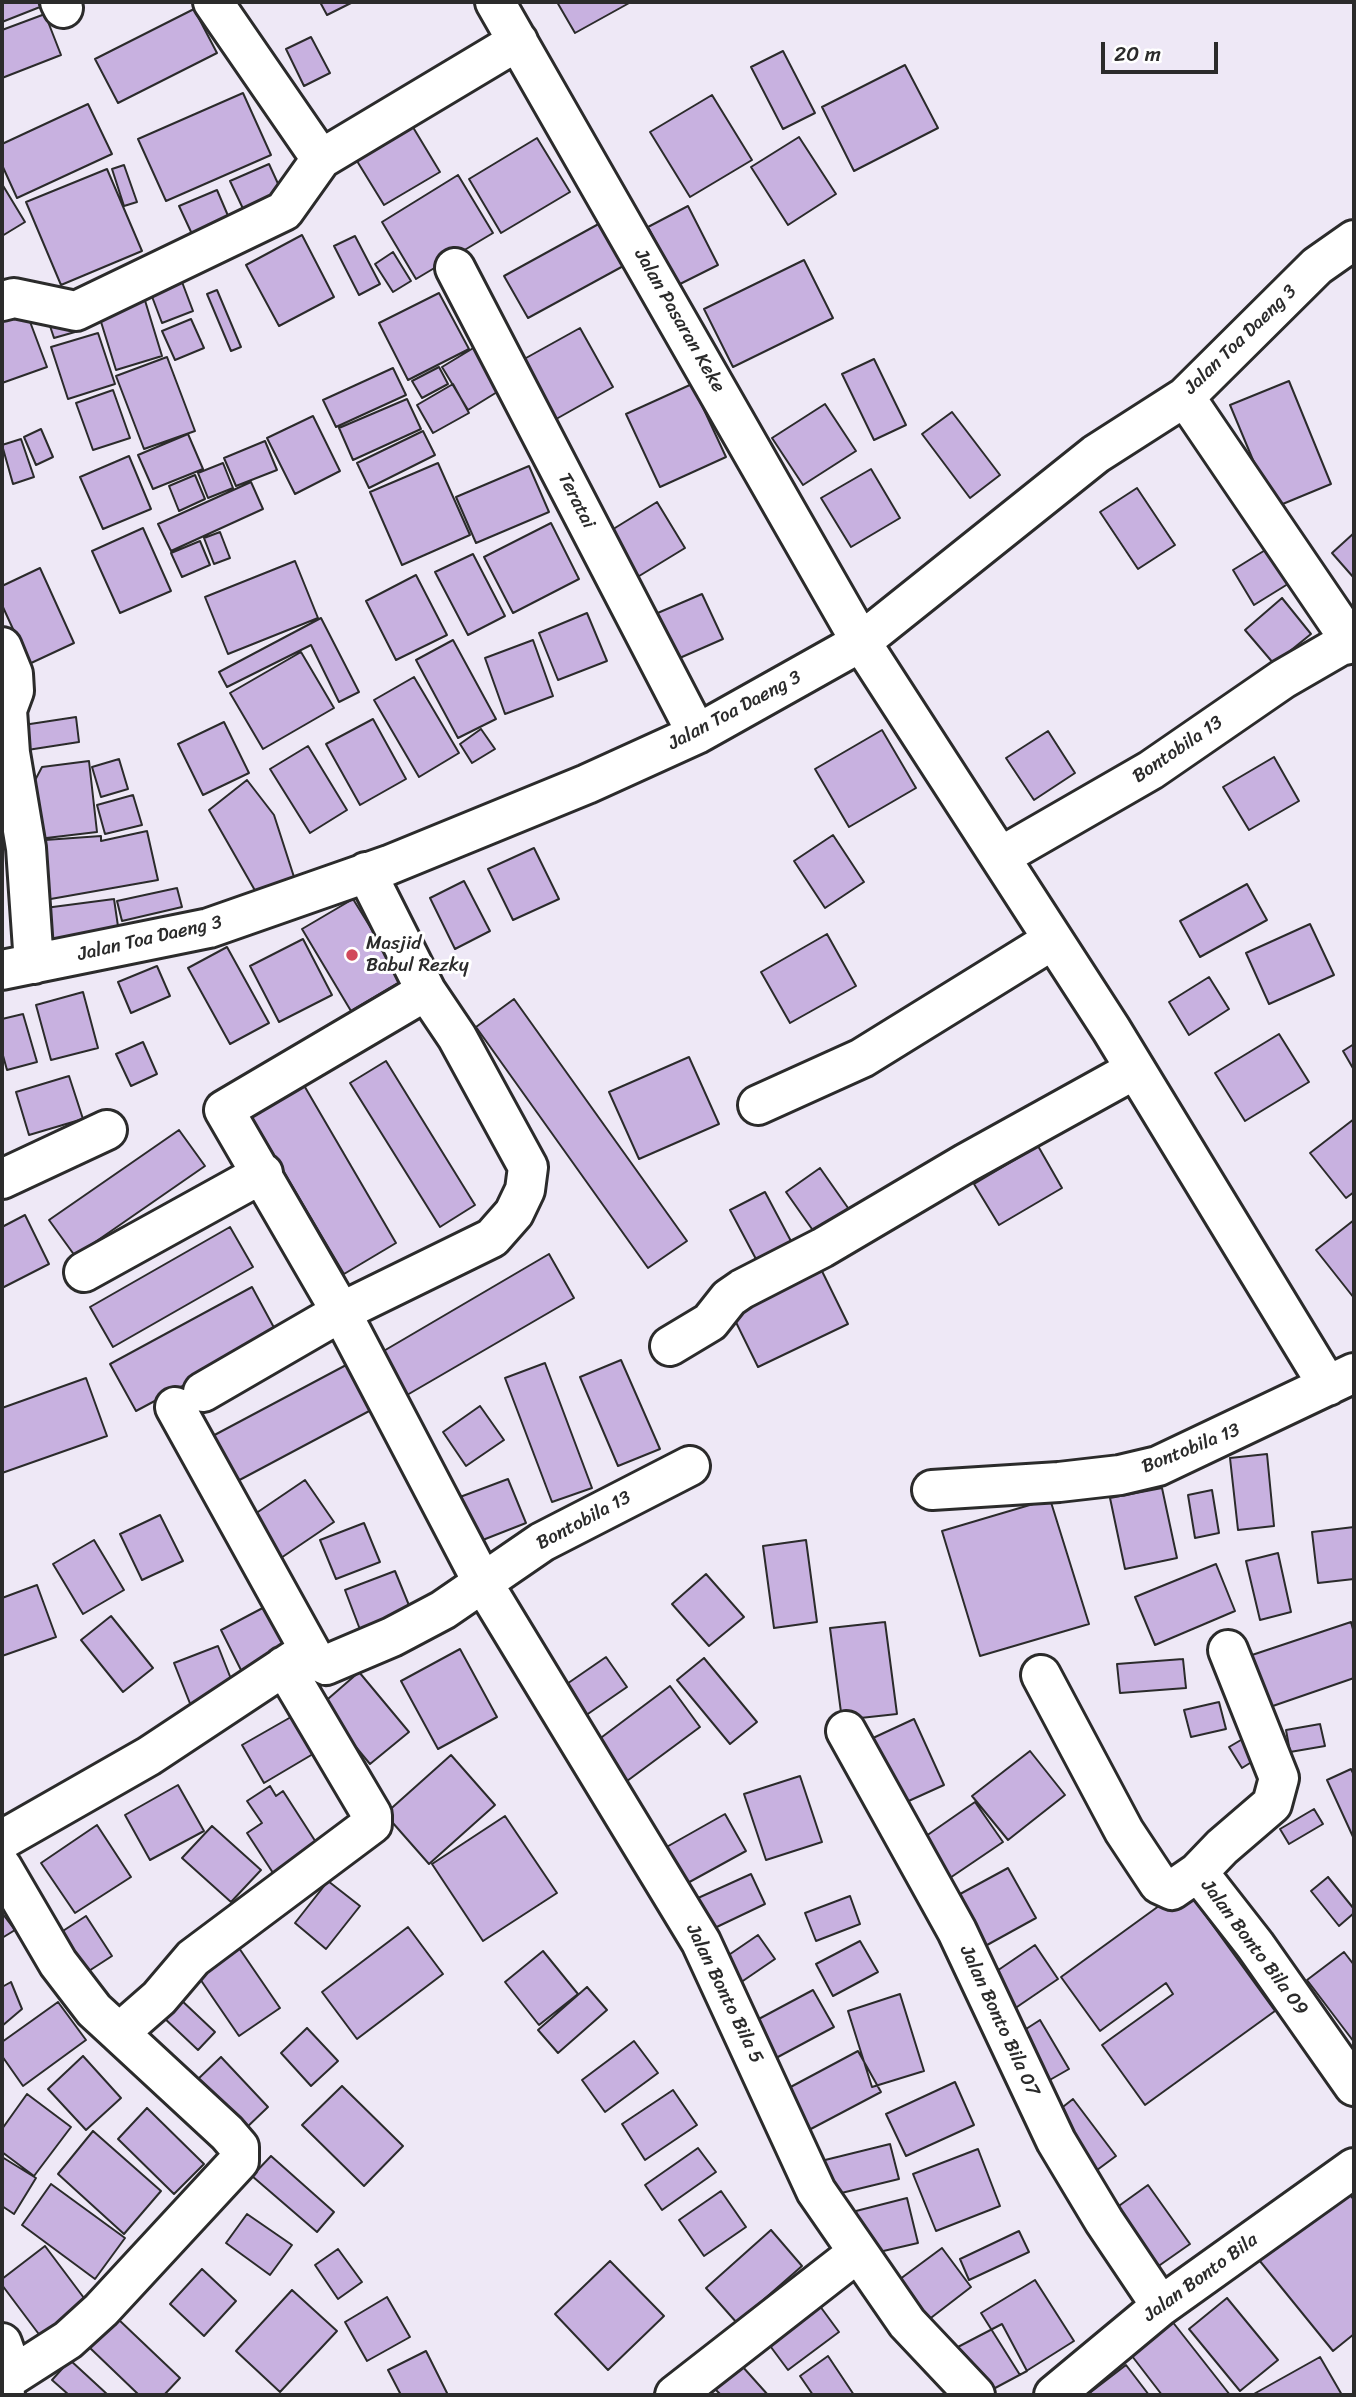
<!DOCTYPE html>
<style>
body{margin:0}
#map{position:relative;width:1356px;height:2397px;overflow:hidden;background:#eee8f6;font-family:Sriracha,sans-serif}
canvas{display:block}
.frame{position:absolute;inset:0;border:4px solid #2b2b2b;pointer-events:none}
.scale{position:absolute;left:1101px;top:42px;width:117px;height:32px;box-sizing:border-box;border:4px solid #2b2b2b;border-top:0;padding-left:9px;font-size:21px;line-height:24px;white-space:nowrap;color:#2b2b2b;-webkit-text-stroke:5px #fff;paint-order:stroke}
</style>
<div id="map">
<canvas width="1356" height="2397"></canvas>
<div class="frame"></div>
<div class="scale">20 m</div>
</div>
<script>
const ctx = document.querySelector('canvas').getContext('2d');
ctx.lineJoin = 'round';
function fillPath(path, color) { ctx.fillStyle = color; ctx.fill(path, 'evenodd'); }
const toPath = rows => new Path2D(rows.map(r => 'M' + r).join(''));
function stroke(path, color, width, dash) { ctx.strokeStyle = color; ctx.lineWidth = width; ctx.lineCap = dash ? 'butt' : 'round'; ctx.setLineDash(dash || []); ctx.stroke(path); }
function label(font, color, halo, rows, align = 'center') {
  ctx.font = font + ' Sriracha,sans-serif'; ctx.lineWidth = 6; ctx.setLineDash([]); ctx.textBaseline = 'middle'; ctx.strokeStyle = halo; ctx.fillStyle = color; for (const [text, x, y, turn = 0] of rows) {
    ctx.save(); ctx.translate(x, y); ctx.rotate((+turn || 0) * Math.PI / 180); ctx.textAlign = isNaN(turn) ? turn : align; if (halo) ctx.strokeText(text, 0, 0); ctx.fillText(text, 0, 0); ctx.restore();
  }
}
const building = toPath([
 [2,2,38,2,40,7,2,22,2,2],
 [320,2,353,2,327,15,320,2],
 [557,2,631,2,575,33,557,2],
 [194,9,217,53,118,103,95,59,194,9],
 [45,14,61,55,2,78,2,30,45,14],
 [311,37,330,73,304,86,286,49,311,37],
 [783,51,815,113,783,129,751,67,783,51],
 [905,65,938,128,854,171,822,107,905,65],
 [243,93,271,155,166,201,138,139,243,93],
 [712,95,752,160,690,197,650,132,712,95],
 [88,104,112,154,17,198,2,165,2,144,88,104],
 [405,114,440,172,384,205,349,148,405,114],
 [799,137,836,194,788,225,751,167,799,137],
 [537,138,570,192,501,233,469,179,537,138],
 [269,164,285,199,246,215,230,181,269,164],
 [124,165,137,202,124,206,112,169,124,165],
 [107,169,142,251,61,285,26,202,107,169],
 [458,175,493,233,416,279,382,222,458,175],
 [2,184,25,222,2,236,2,184],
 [217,190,229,218,192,234,179,206,217,190],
 [688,206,718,265,678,285,648,227,688,206],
 [604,221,627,264,528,318,504,276,604,221],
 [302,235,334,297,279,326,246,265,302,235],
 [355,236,380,284,359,295,334,246,355,236],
 [393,252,411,281,393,292,375,264,393,252],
 [804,260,833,318,733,367,704,309,804,260],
 [179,274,193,311,162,323,148,286,179,274],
 [217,290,241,347,231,351,207,294,217,290],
 [439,293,469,349,408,380,379,323,439,293],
 [143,294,162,356,116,370,97,309,143,294],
 [23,303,47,367,2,383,2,311,23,303],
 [191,319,204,348,175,360,162,331,191,319],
 [72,320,75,332,54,338,50,326,72,320],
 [580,328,613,387,542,427,508,368,580,328],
 [98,333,115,384,68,399,51,347,98,333],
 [475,347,502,389,468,410,442,367,475,347],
 [167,357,195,431,144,449,116,376,167,357],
 [874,359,906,425,874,440,842,374,874,359],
 [439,367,448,384,422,398,412,381,439,367],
 [393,368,406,395,336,427,323,400,393,368],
 [1289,381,1331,484,1273,508,1230,405,1289,381],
 [453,384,469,413,433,433,417,405,453,384],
 [692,384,726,457,660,487,626,414,692,384],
 [113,390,130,438,93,450,76,403,113,390],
 [407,399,421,429,353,460,339,428,407,399],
 [825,404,856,451,803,485,772,438,825,404],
 [952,412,1000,475,970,498,922,434,952,412],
 [313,416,340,471,295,494,267,438,313,416],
 [41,429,53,457,36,465,24,437,41,429],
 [423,431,435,455,369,488,357,463,423,431],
 [188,434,203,469,153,489,138,455,188,434],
 [21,439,34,477,13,484,2,445,21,439],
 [265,441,277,470,236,486,224,458,265,441],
 [129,456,151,509,103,529,80,477,129,456],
 [223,463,233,488,208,498,198,473,223,463],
 [438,463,470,535,402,565,370,492,438,463],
 [529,466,549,512,476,543,456,497,529,466],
 [871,469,900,518,851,547,821,498,871,469],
 [195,475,205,499,179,511,169,486,195,475],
 [251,482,263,509,171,551,158,524,251,482],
 [1137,488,1175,545,1138,569,1100,512,1137,488],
 [657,502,685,548,631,581,602,536,657,502],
 [551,523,579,579,513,613,484,557,551,523],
 [143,528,171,591,120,613,92,551,143,528],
 [220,532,230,558,214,564,204,538,220,532],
 [1354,533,1354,578,1332,553,1354,533],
 [200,541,210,565,182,577,171,553,200,541],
 [1275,544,1296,579,1254,605,1233,570,1275,544],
 [473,554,505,616,468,635,435,572,473,554],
 [295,561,318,618,228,654,205,597,295,561],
 [40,568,74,643,29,664,2,605,2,586,40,568],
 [416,575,447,635,396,660,366,601,416,575],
 [702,594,723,639,666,664,646,618,702,594],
 [1282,598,1311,634,1274,664,1245,630,1282,598],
 [587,613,607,661,558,680,539,633,587,613],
 [321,618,359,692,339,702,311,645,227,687,219,672,321,618],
 [453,640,496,719,458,738,416,660,453,640],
 [533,640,553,696,505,714,485,658,533,640],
 [301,652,334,708,263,749,230,693,301,652],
 [414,677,459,753,419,777,374,700,414,677],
 [76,717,79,742,21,751,17,726,76,717],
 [373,719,406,779,360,805,326,744,373,719],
 [224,722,249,773,203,795,178,744,224,722],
 [481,729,495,749,472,763,460,744,481,729],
 [882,730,916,788,849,827,815,769,882,730],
 [1048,731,1075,773,1034,800,1006,758,1048,731],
 [308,746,347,810,310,833,270,769,308,746],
 [1274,757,1299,801,1249,830,1223,787,1274,757],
 [119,759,128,789,101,797,92,767,119,759],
 [89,761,97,832,38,839,32,786,42,767,89,761],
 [247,780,274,815,294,877,257,894,209,810,247,780],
 [133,795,142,825,105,834,97,805,133,795],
 [147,831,158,880,45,900,45,840,101,836,101,841,147,831],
 [833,835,864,882,825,908,794,861,833,835],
 [534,848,559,899,513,920,488,869,534,848],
 [464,881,490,931,455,949,430,898,464,881],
 [1247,884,1267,920,1200,957,1180,921,1247,884],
 [177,888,182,907,122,921,117,901,177,888],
 [114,899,119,933,49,942,45,908,114,899],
 [353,899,403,980,351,1011,302,929,353,899],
 [1310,924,1334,975,1269,1004,1246,953,1310,924],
 [827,934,856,986,790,1023,761,972,827,934],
 [303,939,332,995,279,1022,250,966,303,939],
 [227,947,269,1023,230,1044,188,968,227,947],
 [157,966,170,996,131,1013,118,982,157,966],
 [1209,977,1229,1009,1189,1035,1169,1002,1209,977],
 [83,992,98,1048,51,1060,36,1005,83,992],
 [514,999,687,1241,648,1268,476,1027,514,999],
 [23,1014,37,1062,7,1070,2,1052,2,1019,23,1014],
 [1279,1034,1309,1082,1245,1121,1215,1073,1279,1034],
 [143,1042,157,1074,131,1086,116,1054,143,1042],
 [1354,1044,1354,1070,1343,1051,1354,1044],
 [689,1057,719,1124,639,1159,609,1092,689,1057],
 [386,1061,475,1205,440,1227,350,1083,386,1061],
 [69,1076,83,1119,29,1135,16,1092,69,1076],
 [302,1082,396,1243,344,1274,249,1113,302,1082],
 [1354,1119,1354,1192,1346,1198,1310,1153,1354,1119],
 [179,1130,205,1166,75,1256,49,1220,179,1130],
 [1038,1146,1062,1188,999,1225,974,1184,1038,1146],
 [820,1168,853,1215,819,1239,786,1192,820,1168],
 [765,1192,792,1243,757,1261,730,1210,765,1192],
 [25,1215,49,1264,2,1288,2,1227,25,1215],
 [1354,1220,1354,1298,1316,1250,1354,1220],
 [230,1227,253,1267,113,1347,90,1307,230,1227],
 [549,1254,574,1298,395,1402,370,1359,549,1254],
 [817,1261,848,1324,758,1367,727,1304,817,1261],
 [252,1287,278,1335,136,1411,110,1364,252,1287],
 [621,1360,660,1449,618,1466,580,1377,621,1360],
 [545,1363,592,1488,552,1502,505,1378,545,1363],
 [348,1364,373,1409,232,1484,207,1439,348,1364],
 [86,1378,107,1436,2,1473,2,1408,86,1378],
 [480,1406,504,1440,466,1466,443,1432,480,1406],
 [1267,1454,1274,1526,1238,1530,1230,1458,1267,1454],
 [508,1479,526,1523,470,1545,452,1500,508,1479],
 [305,1480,334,1522,278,1560,249,1518,305,1480],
 [1162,1488,1177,1558,1125,1569,1110,1498,1162,1488],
 [1212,1490,1219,1533,1195,1538,1188,1495,1212,1490],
 [1050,1499,1089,1624,980,1656,942,1531,1050,1499],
 [160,1515,183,1561,142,1580,120,1534,160,1515],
 [364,1523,380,1562,336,1579,320,1540,364,1523],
 [1354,1527,1354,1579,1318,1583,1312,1532,1354,1527],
 [94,1540,124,1590,83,1614,53,1564,94,1540],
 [806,1540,817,1622,774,1628,763,1546,806,1540],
 [1278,1553,1291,1612,1260,1620,1246,1561,1278,1553],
 [1216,1564,1235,1611,1155,1645,1135,1597,1216,1564],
 [395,1571,415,1620,364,1640,345,1590,395,1571],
 [706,1574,744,1617,709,1646,672,1604,706,1574],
 [37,1585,56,1637,2,1656,2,1598,37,1585],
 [274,1602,298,1648,244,1676,221,1630,274,1602],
 [111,1616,153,1668,123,1692,81,1640,111,1616],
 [885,1622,897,1714,842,1720,830,1628,885,1622],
 [1351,1622,1354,1633,1354,1678,1267,1708,1249,1656,1351,1622],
 [218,1646,235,1689,191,1706,174,1663,218,1646],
 [460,1649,497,1717,438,1749,401,1681,460,1649],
 [606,1657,627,1687,582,1718,561,1688,606,1657],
 [704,1658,757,1722,730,1744,677,1680,704,1658],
 [1183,1659,1186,1688,1120,1693,1117,1664,1183,1659],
 [359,1672,409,1732,370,1764,321,1705,359,1672],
 [670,1686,700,1727,623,1784,594,1743,670,1686],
 [1219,1702,1226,1729,1191,1737,1184,1710,1219,1702],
 [291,1717,313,1754,264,1783,242,1745,291,1717],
 [914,1719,944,1785,902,1804,873,1738,914,1719],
 [1320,1724,1325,1746,1290,1752,1286,1730,1320,1724],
 [1246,1737,1258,1758,1242,1768,1229,1747,1246,1737],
 [1030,1751,1065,1795,1008,1840,972,1796,1030,1751],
 [451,1755,495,1805,429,1864,385,1814,451,1755],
 [1351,1769,1354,1775,1354,1839,1327,1780,1351,1769],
 [800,1776,822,1842,766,1860,744,1794,800,1776],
 [178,1785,204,1831,150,1860,125,1815,178,1785],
 [270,1786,276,1796,283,1791,321,1850,277,1879,247,1833,262,1823,247,1801,270,1786],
 [975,1802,1003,1842,944,1882,916,1843,975,1802],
 [1314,1809,1323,1824,1289,1844,1280,1829,1314,1809],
 [725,1814,746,1851,684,1885,663,1849,725,1814],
 [505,1816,557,1893,483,1941,432,1864,505,1816],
 [97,1825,131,1877,75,1913,41,1863,97,1825],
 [212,1826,261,1870,231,1902,182,1858,212,1826],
 [1008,1868,1036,1918,978,1950,949,1900,1008,1868],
 [751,1874,765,1904,702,1934,687,1903,751,1874],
 [1328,1877,1354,1909,1354,1913,1339,1926,1311,1891,1328,1877],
 [328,1881,360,1906,326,1949,295,1923,328,1881],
 [1185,1887,1275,2011,1145,2105,1102,2045,1173,1994,1166,1983,1100,2031,1061,1977,1185,1887],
 [850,1896,860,1924,816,1941,805,1913,850,1896],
 [2,1913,15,1930,2,1938,2,1913],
 [86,1916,112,1956,78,1978,52,1938,86,1916],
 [408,1927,443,1974,357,2039,322,1992,408,1927],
 [758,1935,775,1959,734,1987,717,1963,758,1935],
 [860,1941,878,1972,833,1996,816,1964,860,1941],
 [1035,1945,1058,1979,1014,2009,991,1975,1035,1945],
 [239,1948,280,2008,239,2036,198,1976,239,1948],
 [543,1951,578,1994,539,2025,505,1982,543,1951],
 [1344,1952,1354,1965,1354,2042,1307,1980,1344,1952],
 [11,1982,22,2009,2,2026,2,1987,11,1982],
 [587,1987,607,2010,558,2053,538,2030,587,1987],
 [813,1990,834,2027,776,2058,755,2021,813,1990],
 [900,1994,924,2071,872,2087,848,2011,900,1994],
 [179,1998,215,2032,198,2050,162,2016,179,1998],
 [58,2002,86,2040,23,2086,2,2056,2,2042,58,2002],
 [1040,2020,1069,2069,1041,2085,1012,2038,1040,2020],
 [307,2028,338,2061,311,2086,281,2053,307,2028],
 [634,2041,658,2073,605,2112,582,2080,634,2041],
 [858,2051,881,2092,807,2131,785,2090,858,2051],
 [83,2056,121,2098,86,2130,48,2089,83,2056],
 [221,2057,268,2107,244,2130,197,2080,221,2057],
 [955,2082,974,2125,906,2156,886,2114,955,2082],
 [342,2086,403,2146,364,2186,302,2125,342,2086],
 [673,2090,697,2125,645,2160,622,2124,673,2090],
 [27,2094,71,2127,34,2176,2,2152,2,2129,27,2094],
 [1073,2099,1116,2156,1093,2173,1050,2117,1073,2099],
 [147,2108,204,2164,174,2194,118,2139,147,2108],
 [93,2131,161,2191,124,2234,58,2174,93,2131],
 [890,2144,899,2179,829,2196,821,2161,890,2144],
 [698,2148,716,2172,662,2210,645,2185,698,2148],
 [978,2149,1000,2206,936,2231,913,2174,978,2149],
 [271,2156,334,2212,317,2232,252,2176,271,2156],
 [2,2157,36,2178,14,2214,2,2206,2,2157],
 [51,2184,125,2238,95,2279,22,2225,51,2184],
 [1148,2185,1190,2244,1150,2272,1109,2213,1148,2185],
 [1342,2185,1354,2200,1354,2334,1333,2351,1255,2255,1342,2185],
 [721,2191,746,2227,704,2256,679,2220,721,2191],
 [907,2198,918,2243,866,2255,856,2211,907,2198],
 [247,2214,292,2245,270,2275,226,2243,247,2214],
 [771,2230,802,2266,737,2323,706,2288,771,2230],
 [1019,2231,1029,2252,969,2280,960,2259,1019,2231],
 [45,2246,93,2310,47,2345,2,2285,2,2279,45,2246],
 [942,2248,971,2287,923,2324,892,2285,942,2248],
 [338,2249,362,2282,338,2299,315,2265,338,2249],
 [610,2261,664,2316,608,2370,555,2314,610,2261],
 [202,2269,236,2301,204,2336,170,2304,202,2269],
 [1035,2280,1074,2341,1020,2375,981,2313,1035,2280],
 [292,2290,337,2331,280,2392,236,2351,292,2290],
 [387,2297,410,2337,367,2361,345,2322,387,2297],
 [814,2298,839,2332,788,2370,762,2335,814,2298],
 [1227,2298,1278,2360,1240,2391,1189,2329,1227,2298],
 [1164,2311,1230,2395,1162,2395,1122,2343,1164,2311],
 [118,2319,180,2378,164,2395,139,2395,90,2348,118,2319],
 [1002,2324,1027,2371,982,2395,954,2349,1002,2324],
 [426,2351,448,2395,401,2395,388,2370,426,2351],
 [828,2356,854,2395,813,2395,800,2376,828,2356],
 [1320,2357,1342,2395,1252,2395,1320,2357],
 [70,2360,108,2395,69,2395,52,2380,70,2360],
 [1126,2365,1149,2395,1087,2395,1126,2365],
 [742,2366,768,2395,721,2395,715,2389,742,2366]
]);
fillPath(building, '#c8b1e0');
stroke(building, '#2b2b2b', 2);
const minor = toPath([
 [60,2,63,8],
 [213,2,321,159],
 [495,2,861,642,1111,1029,1328,1386],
 [455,268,697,734],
 [2,301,14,298,76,311,284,211,321,159,518,41],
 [1185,397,1352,643],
 [2,647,13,674,14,691,7,710,10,753,26,848,34,964],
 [1000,857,1151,770,1283,679,1340,646,1354,643],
 [366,872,426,991],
 [2,970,209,928,389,865,587,784,697,734,861,642,1096,454,1185,397,1317,266,1354,240],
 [758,1105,862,1058,1051,941],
 [2,1179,107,1130],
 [84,1272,263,1173],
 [670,1346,710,1322,729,1298,742,1289,822,1248,966,1163,1134,1070],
 [203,1392,341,1312,492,1238,514,1213,525,1190,528,1167,457,1037,426,991,224,1110,341,1312,483,1583,701,1942,816,2191,907,2323,975,2395],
 [175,1407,314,1658,326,1665,392,1637,443,1610,542,1542,690,1466],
 [932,1490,1059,1482,1120,1475,1158,1466,1354,1373],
 [1041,1675,1124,1831,1159,1884,1172,1890,1198,1872,1255,1945,1354,2086],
 [846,1731,957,1931,1056,2141,1104,2221,1161,2306],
 [2,1840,149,1756,306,1652],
 [2,1867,58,1963,94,2010,119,2033],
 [1198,1872,1222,1847,1272,1804,1279,1778,1228,1650],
 [2,2343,13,2374],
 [5,2395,4,2381,68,2340,101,2310,239,2161,239,2147,227,2133,119,2033,159,1998,193,1958,372,1824,372,1815,284,1666],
 [675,2395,857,2253],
 [1054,2395,1161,2306,1354,2168]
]);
stroke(minor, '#2b2b2b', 44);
stroke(minor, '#fff', 38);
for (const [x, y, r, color] of [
 [352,955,7,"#d1495b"]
]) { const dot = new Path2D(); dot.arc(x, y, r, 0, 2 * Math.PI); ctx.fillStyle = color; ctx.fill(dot); stroke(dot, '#fff', 2.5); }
label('19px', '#2b2b2b', '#fff', [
 ["Jalan Pasaran Keke",679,321,60],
 ["Jalan Toa Daeng 3",1241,340,-44],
 ["Teratai",576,501,63],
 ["Jalan Toa Daeng 3",735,711,-28],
 ["Bontobila 13",1178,750,-34],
 ["Jalan Toa Daeng 3",150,939,-13],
 ["Bontobila 13",1191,1449,-22],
 ["Bontobila 13",584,1521,-28],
 ["Jalan Bonto Bila 09",1254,1948,53],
 ["Jalan Bonto Bila 5",724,1994,64],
 ["Jalan Bonto Bila 07",999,2021,65],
 ["Jalan Bonto Bila",1201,2278,-36]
]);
label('19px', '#2b2b2b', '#fff', [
 ["Masjid",366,944],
 ["Babul Rezky",366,966]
], 'left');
</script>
